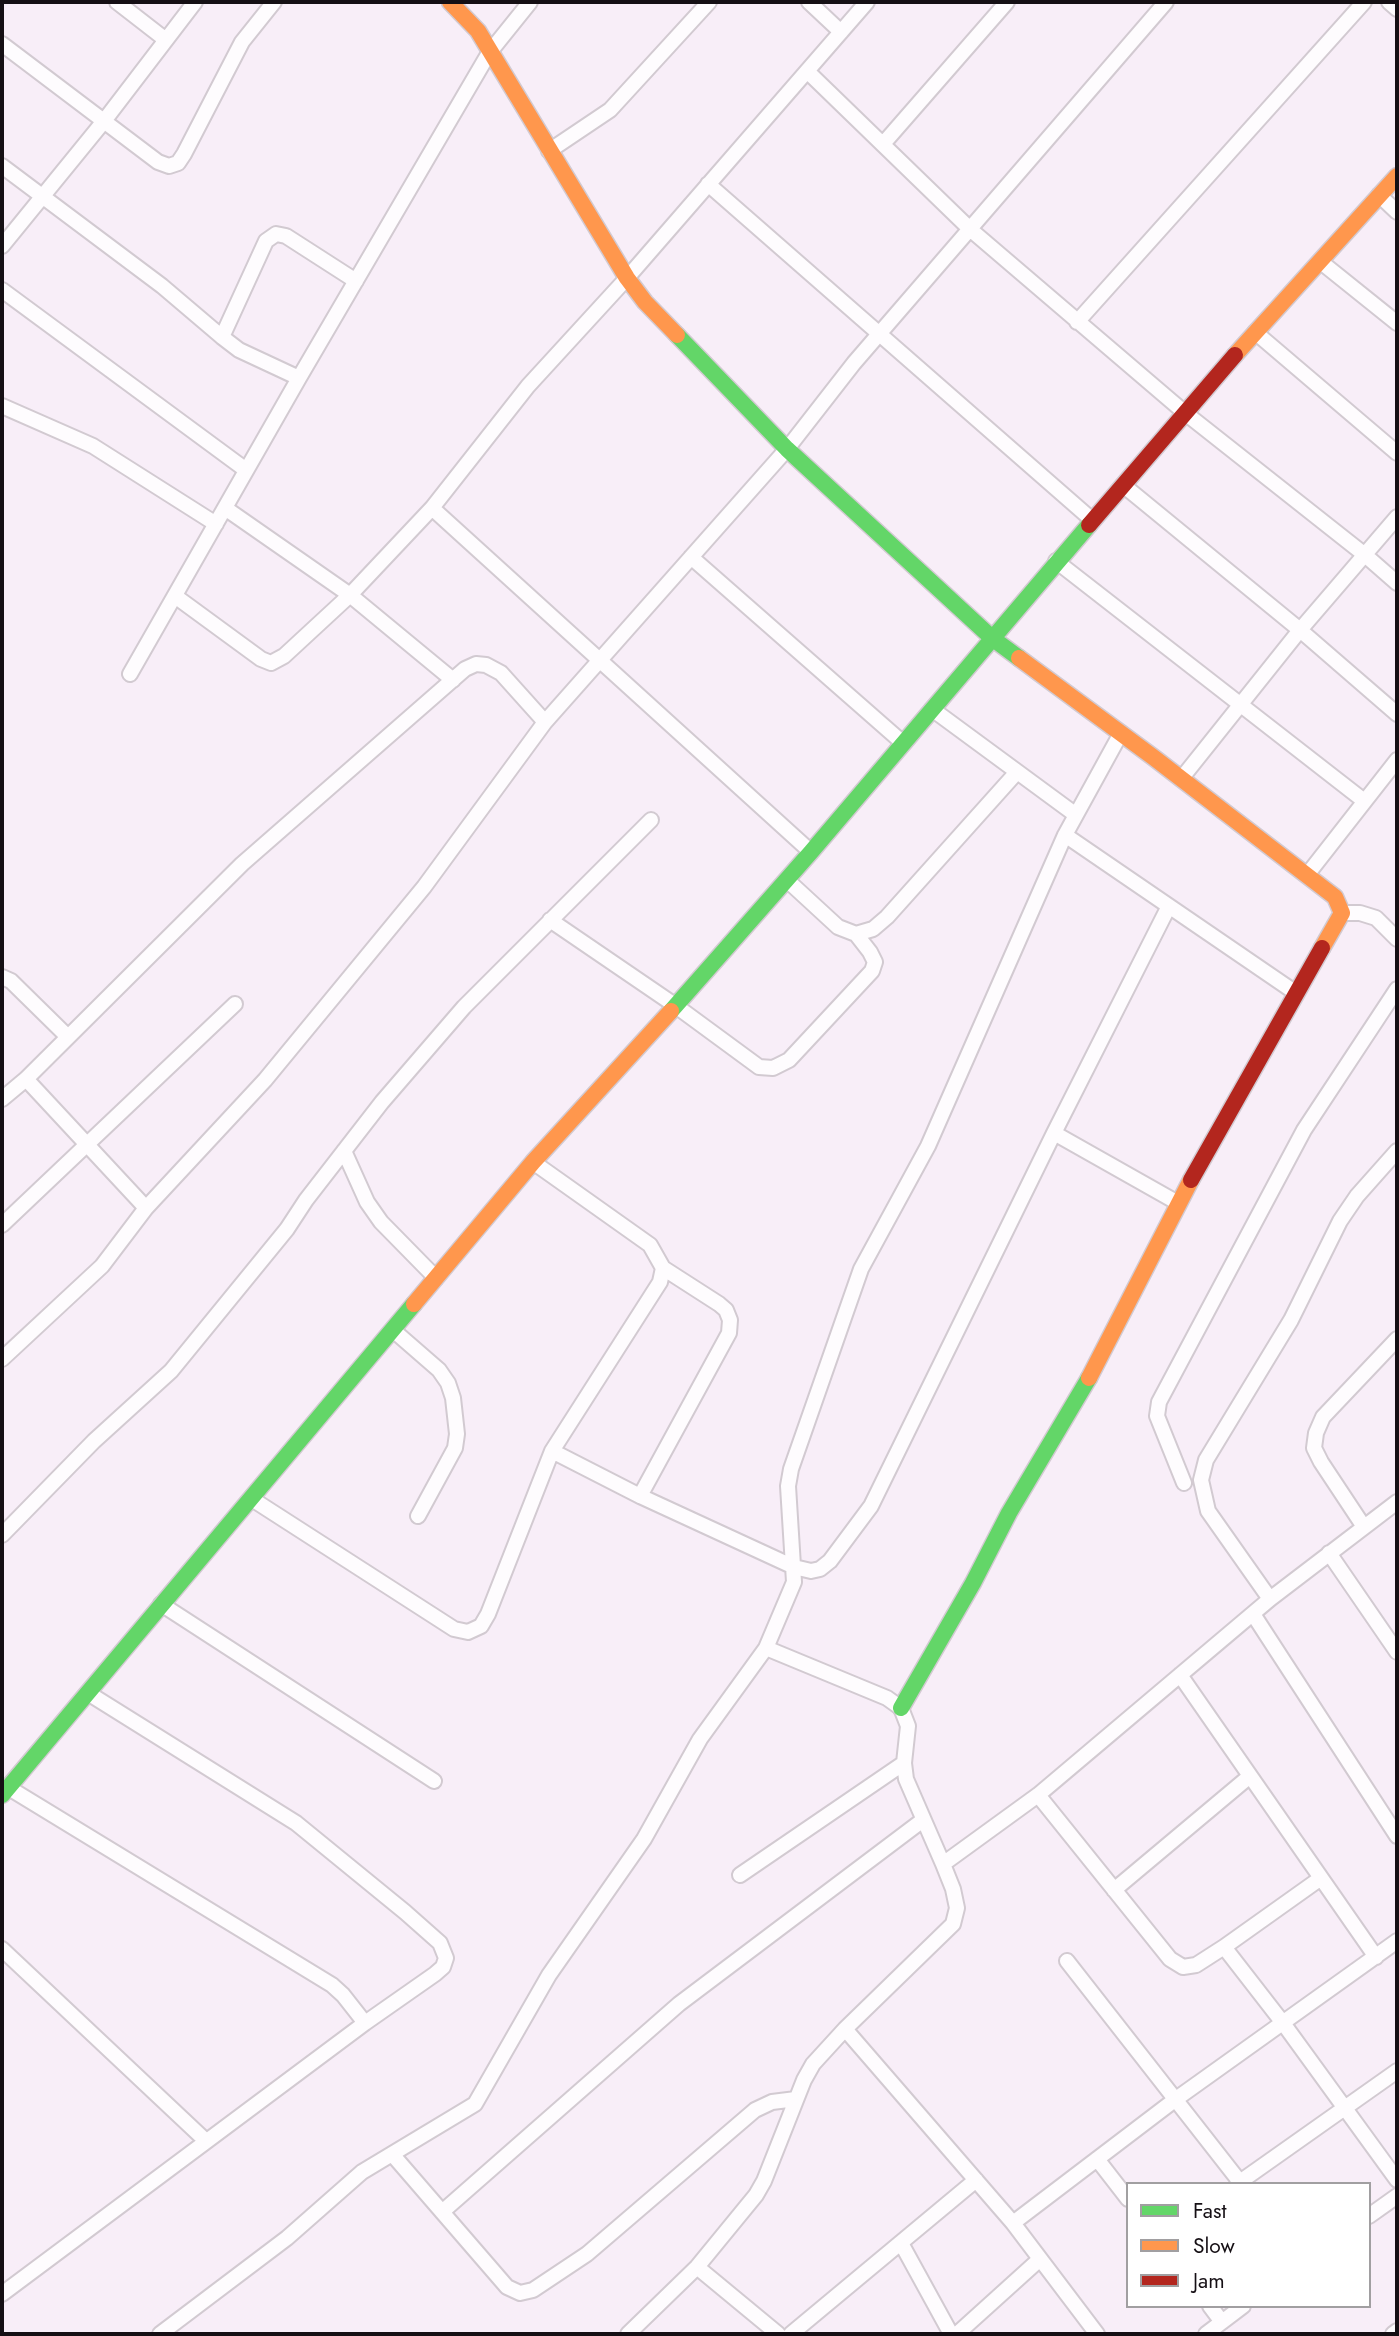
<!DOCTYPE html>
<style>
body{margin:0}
#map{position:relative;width:1399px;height:2336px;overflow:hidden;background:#f8eef8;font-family:Jost,sans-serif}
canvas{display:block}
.frame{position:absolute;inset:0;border:4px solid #150f14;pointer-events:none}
.legend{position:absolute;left:1126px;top:2182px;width:245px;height:126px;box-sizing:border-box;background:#fff;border:2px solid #a19fa1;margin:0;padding:9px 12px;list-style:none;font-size:21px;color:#150f14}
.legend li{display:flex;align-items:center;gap:14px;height:35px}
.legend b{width:35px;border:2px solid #a19fa1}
</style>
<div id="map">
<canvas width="1399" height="2336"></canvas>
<div class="frame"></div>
<ul class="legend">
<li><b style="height:9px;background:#63d668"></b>Fast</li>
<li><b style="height:9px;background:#ff974d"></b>Slow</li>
<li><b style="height:9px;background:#b3261e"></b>Jam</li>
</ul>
</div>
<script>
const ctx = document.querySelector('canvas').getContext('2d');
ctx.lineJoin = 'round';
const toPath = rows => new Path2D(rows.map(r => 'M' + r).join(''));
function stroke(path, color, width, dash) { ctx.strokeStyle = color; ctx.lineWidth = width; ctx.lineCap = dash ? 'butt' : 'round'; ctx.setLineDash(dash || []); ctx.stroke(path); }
const street = toPath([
 [117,2,166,40],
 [809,2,841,32],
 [1389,2,1397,9],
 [2,44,158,162,169,166,178,163,184,154,242,42,274,2],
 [807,71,971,230,1184,412,1365,555,1397,583],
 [883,144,1007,2],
 [549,151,610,110,709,2],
 [2,166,162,286,222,337,239,350,299,378],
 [708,184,1091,519],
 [1379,195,1397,212],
 [2,246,104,121,195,2],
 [1321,262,1397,323],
 [2,290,246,470],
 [1077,322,1364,2],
 [1255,332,1397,453],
 [222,337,266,241,276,234,286,236,356,281],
 [2,406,93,446,216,524],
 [1123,485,1300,630,1397,714],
 [225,508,350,595,453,680],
 [432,508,811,852],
 [691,557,903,743],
 [1056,561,1363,800],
 [175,596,261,659,271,663,284,656,350,595,432,508,528,386,627,278,867,2],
 [130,674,299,378,489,53,530,2],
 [932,709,1076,815],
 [1181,779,1300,630,1397,517],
 [1065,835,1296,993],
 [1307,875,1397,760],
 [787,880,838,927,856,934,873,929,887,917,1017,772],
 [1342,913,1360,913,1376,918,1397,939],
 [550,920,676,1006,759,1067,773,1068,789,1060,872,971,875,962,870,952,856,934],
 [2,977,11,981,68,1037],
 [26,1079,146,1208],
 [2,1099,26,1079,242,864,465,669,476,664,486,665,501,673,545,722],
 [1054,1133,1178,1203],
 [344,1151,367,1202,381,1222,436,1278],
 [2,1225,235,1004],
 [393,1330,439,1370,448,1383,453,1398,457,1434,455,1448,418,1516],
 [2,1359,102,1266,146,1208,265,1080,424,887,545,722,787,449,854,363,1166,2],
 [552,1451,640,1496,794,1567,811,1571,820,1569,830,1561,871,1506,1054,1133,1169,906],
 [1184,1483,1157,1416,1159,1402,1304,1130,1397,989],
 [640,1496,729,1333,730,1320,726,1310,719,1304,663,1268],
 [252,1499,454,1629,468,1632,481,1626,488,1614,552,1451,660,1282,663,1268,650,1245,533,1162],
 [1364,1527,1321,1462,1314,1448,1316,1433,1323,1417,1397,1339],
 [2,1535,94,1441,171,1371,287,1229,306,1200,382,1102,464,1007,651,820],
 [1329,1553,1397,1652],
 [1270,1599,1208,1511,1201,1480,1206,1460,1291,1320,1340,1221,1357,1196,1397,1151],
 [161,1604,434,1781],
 [1253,1614,1397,1836],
 [766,1648,794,1582,788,1486,791,1469,861,1269,928,1146,1065,835,1121,733],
 [1180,1675,1376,1957],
 [9,1788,332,1985,343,1995,365,2023],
 [1038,1795,1170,1959,1183,1967,1196,1965,1224,1947,1321,1878],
 [943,1864,1038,1795,1270,1599,1397,1502],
 [740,1875,904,1763],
 [1114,1890,1250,1776],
 [1224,1947,1283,2023,1397,2180],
 [2,1949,206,2141],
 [1067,1961,1240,2182],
 [845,2029,1013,2223,1097,2334],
 [392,2154,507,2287,520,2293,533,2290,587,2254,755,2110,772,2102,796,2099],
 [1097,2159,1128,2199],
 [1237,2184,1397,2071],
 [442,2212,679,2004,923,1820],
 [1369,2216,1397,2196],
 [1013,2223,1176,2099,1397,1941],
 [901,2243,951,2334],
 [697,2267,778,2334],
 [2,2294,365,2023,435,1974,443,1967,446,1958,440,1943,405,1912,296,1823,88,1693],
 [1210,2306,1222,2322],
 [160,2334,287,2238,362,2172,475,2104,549,1975,644,1839,700,1739,766,1648,887,1698,901,1708,908,1726,904,1763,906,1779,943,1864,953,1889,957,1908,953,1924,845,2029,813,2064,804,2080,764,2181,756,2195,697,2267,628,2334],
 [791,2334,976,2180],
 [957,2334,1040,2259],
 [1206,2334,1243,2306],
 [1393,2334,1397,2331]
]);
const fast = toPath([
 [677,335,787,449,992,638,1019,658],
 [671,1011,811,852,1089,525],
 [901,1708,973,1583,1009,1513,1089,1378],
 [2,1795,414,1304]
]);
const slow = toPath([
 [450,2,478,31,627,278,645,302,677,335],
 [1235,355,1397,176],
 [1019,658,1153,757,1335,897,1342,913,1322,948],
 [414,1304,533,1162,671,1011],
 [1089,1378,1191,1180]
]);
const jam = toPath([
 [1089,525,1235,355],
 [1191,1180,1322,948]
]);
stroke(street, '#d2cad1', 18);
stroke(fast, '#d2cad1', 19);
stroke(slow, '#d2cad1', 19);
stroke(jam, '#d2cad1', 19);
stroke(street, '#fefcfe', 14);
stroke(fast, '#63d668', 16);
stroke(slow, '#ff974d', 16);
stroke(jam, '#b3261e', 16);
</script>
